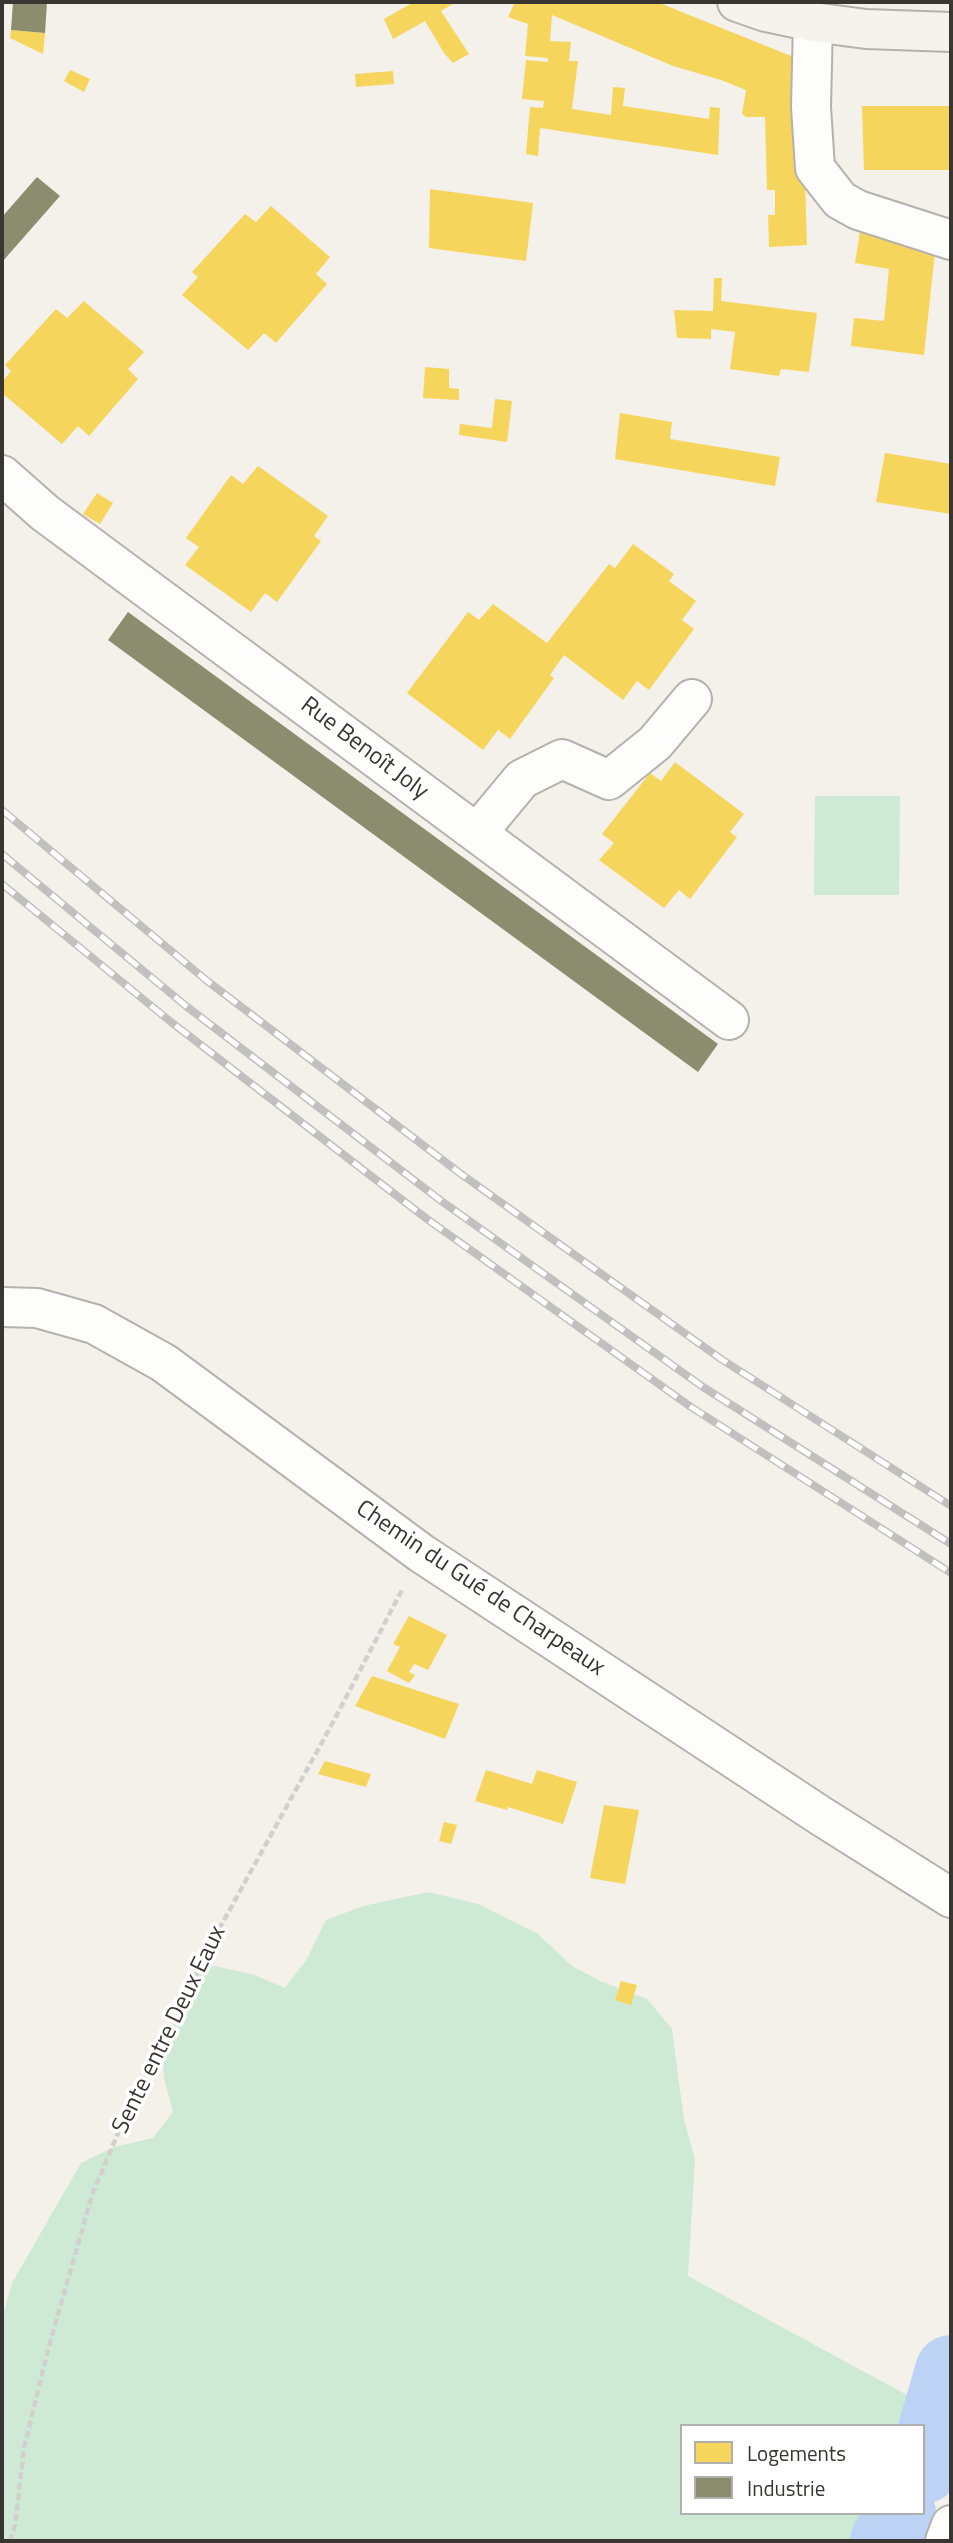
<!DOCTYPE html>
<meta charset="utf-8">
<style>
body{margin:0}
#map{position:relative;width:953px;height:2543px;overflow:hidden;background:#f4f0ea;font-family:"Titillium Web",sans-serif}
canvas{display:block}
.frame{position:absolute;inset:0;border:4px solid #393631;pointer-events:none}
.legend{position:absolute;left:680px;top:2424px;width:245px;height:91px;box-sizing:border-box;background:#fff;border:2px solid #b0afad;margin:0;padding:9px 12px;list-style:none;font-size:21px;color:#393631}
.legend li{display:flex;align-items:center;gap:14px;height:35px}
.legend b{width:35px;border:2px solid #b0afad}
</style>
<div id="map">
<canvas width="953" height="2543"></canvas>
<div class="frame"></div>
<ul class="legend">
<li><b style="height:19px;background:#f6d55c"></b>Logements</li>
<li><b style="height:19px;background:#8c8c6e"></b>Industrie</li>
</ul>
</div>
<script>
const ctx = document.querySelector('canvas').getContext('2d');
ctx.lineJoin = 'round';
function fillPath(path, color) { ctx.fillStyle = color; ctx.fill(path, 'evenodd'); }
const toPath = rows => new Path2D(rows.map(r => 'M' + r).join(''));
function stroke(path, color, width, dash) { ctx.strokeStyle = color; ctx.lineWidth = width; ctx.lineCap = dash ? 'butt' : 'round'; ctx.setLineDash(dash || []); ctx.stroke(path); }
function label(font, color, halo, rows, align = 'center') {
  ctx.font = font + ' "Titillium Web",sans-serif'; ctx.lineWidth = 7; ctx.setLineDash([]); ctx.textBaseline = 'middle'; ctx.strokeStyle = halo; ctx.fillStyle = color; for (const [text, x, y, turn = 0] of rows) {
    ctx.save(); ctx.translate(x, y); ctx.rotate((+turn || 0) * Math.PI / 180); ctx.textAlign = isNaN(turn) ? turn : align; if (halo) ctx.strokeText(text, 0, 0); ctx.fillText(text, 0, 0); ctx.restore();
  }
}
fillPath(toPath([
 [815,796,900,796,899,895,814,895],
 [428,1892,478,1904,538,1934,572,1966,600,1981,647,1999,672,2029,684,2120,695,2159,688,2276,951,2419,951,2450,930,2506,913,2541,2,2541,2,2319,12,2283,81,2163,114,2147,153,2138,173,2112,164,2078,162,2045,200,1963,252,1974,285,1988,307,1959,326,1920,363,1906],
 [682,2426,923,2426,923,2513,682,2513]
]), '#ceead5');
fillPath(toPath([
 [414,2,456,2,441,11,469,54,453,63,444,53,425,21,393,39,384,19],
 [515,2,657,2,801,60,807,245,769,247,768,215,775,215,775,190,767,190,765,117,746,117,742,114,746,90,721,80,673,66,552,15,550,41,571,42,569,61,578,61,572,109,611,115,613,87,625,88,623,106,709,119,710,107,720,108,718,155,540,128,538,156,526,154,530,107,543,108,544,101,522,99,526,60,548,62,548,58,525,56,528,24,508,17],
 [11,30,45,33,43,54,10,38],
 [70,70,90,79,84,92,64,81],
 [393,71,394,84,356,87,355,74],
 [862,106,951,106,951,170,864,170],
 [430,189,533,203,526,261,429,248],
 [271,206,330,257,316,274,327,284,276,343,264,333,248,350,182,295,198,277,192,272,245,214,256,222],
 [860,232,935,251,924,355,851,346,854,318,884,321,889,269,855,263],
 [714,278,722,278,721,301,817,313,809,372,781,369,779,376,730,369,735,332,711,329,711,339,677,338,674,310,713,311],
 [84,301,144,352,128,369,138,379,89,436,78,426,62,444,2,393,2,382,11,371,5,365,56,309,67,318],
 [425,367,449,369,449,388,459,389,459,400,423,398],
 [495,399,512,401,507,442,459,435,460,424,492,428],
 [620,413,672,422,670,439,780,457,775,486,615,459],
 [885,453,951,464,951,514,876,502],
 [258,466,328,516,314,536,321,541,277,602,265,593,251,612,185,565,199,547,186,538,231,475,243,484],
 [97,493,113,503,100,524,83,514],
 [633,544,674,574,669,581,696,601,682,620,694,629,649,690,637,681,623,700,564,655,550,675,554,678,510,739,498,730,483,750,407,693,468,612,479,620,493,604,547,643,609,564,615,568],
 [675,762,744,814,730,832,737,837,690,899,679,890,664,908,599,860,614,843,602,834,650,773,661,781],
 [409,1616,447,1635,428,1670,414,1664,409,1672,415,1675,409,1683,387,1671,400,1647,393,1644],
 [372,1676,459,1704,445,1739,355,1706],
 [325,1761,371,1774,366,1787,318,1774],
 [486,1770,532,1784,537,1770,577,1782,563,1824,508,1807,507,1810,475,1801],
 [604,1805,639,1810,625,1884,590,1878],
 [444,1822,457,1825,451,1844,439,1841],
 [621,1981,637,1985,631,2005,615,2000]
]), '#f6d55c');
fillPath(toPath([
 [13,2,47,2,45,33,11,30],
 [37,177,60,196,2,262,2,217],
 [128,612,718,1044,698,1072,108,640]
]), '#8c8c6e');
stroke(toPath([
 [923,2468,951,2371],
 [886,2541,900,2513]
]), '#bcd3f5', 72);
const street = toPath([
 [813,22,811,107,815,168,840,200,858,210,951,240],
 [2,475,45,513,729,1020],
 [477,833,522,779,562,759,609,780,655,743,692,699],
 [2,1307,37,1308,94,1324,164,1363,421,1553,821,1816,951,1898],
 [945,2541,951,2525]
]);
const secondary = toPath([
 [737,2,766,12,813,22,866,29,951,32]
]);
stroke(street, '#b5b1ad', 42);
stroke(secondary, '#b5b1ad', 42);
stroke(toPath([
 [10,2541,15,2526,24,2448,49,2346,92,2195,126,2114,218,1931,331,1726,403,1588]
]), '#d1d0ce', 4.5, [7, 3.5]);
stroke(street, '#fdfdfc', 38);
stroke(secondary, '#f6f2ed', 38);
const rail = toPath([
 [2,810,206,980,461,1174,721,1359,951,1506],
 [2,854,186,1006,440,1200,703,1387,951,1544],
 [2,884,171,1022,427,1219,691,1407,951,1573]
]);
stroke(rail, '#c1c0be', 8);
stroke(rail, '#fff', 5, [16]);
label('24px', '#393631', '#fff', [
 ["Rue Benoît Joly",364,749,37],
 ["Chemin du Gué de Charpeaux",480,1589,34],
 ["Sente entre Deux Eaux",170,2030,-64]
]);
</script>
